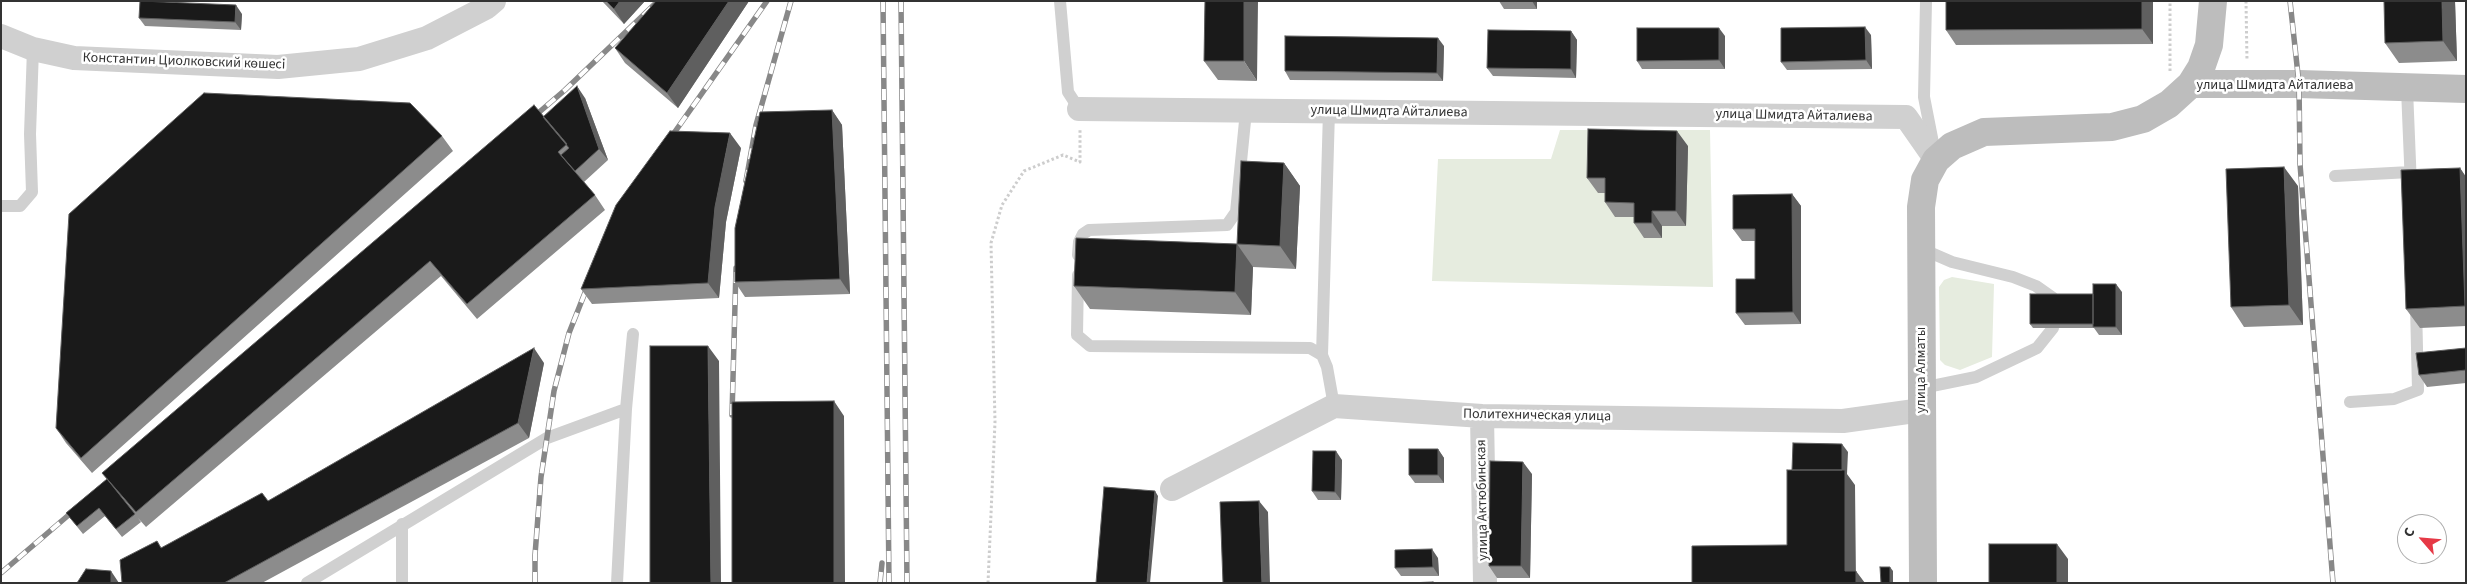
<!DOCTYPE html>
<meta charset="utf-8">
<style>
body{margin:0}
#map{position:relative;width:2467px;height:584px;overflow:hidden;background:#fff;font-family:"Source Sans 3",sans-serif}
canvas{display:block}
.frame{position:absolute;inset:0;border:2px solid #333;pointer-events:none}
.north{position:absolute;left:2397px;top:514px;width:50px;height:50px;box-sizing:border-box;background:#fff;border:1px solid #adadad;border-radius:50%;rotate:297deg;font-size:14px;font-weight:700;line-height:20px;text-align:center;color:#333}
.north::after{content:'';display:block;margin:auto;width:18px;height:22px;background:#e63946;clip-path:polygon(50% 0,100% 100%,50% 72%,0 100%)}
</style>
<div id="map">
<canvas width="2467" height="584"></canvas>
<div class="frame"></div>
<div class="north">С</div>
</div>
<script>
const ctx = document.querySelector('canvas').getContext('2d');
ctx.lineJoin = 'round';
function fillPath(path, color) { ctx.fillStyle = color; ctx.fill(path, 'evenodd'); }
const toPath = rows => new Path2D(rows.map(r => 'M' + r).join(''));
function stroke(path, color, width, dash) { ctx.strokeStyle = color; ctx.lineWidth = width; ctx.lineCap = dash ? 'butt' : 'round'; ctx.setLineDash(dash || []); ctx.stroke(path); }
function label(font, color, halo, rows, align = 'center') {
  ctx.font = font + ' "Source Sans 3",sans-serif'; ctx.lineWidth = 5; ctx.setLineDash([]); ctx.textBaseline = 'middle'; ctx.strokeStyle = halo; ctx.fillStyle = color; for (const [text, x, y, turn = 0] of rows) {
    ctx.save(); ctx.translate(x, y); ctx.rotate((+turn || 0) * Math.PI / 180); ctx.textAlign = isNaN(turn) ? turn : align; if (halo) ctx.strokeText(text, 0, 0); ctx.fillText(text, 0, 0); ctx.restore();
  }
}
fillPath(toPath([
 [1560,130,1710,130,1713,287,1432,281,1438,159,1551,159],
 [1952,277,1994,284,1992,357,1960,370,1945,365,1940,360,1939,287,1944,280]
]), '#e6ecdf');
stroke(toPath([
 [2246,1,2247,61],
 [2170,71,2170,1],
 [988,583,995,422,991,243,1002,205,1024,171,1063,155,1080,162,1080,130]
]), '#cdcdcd', 3, [2.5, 2.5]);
stroke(toPath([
 [1060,1,1068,92,1079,109],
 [1926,1,1924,97,1934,148],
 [2407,89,2411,186],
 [2335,176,2410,172],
 [1,206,20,206,32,192,30,134,33,49],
 [1922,249,1952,262,2013,277,2036,286,2053,298],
 [1078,255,1079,242,1083,234,1089,230,1227,225,1236,212,1246,111],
 [1078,275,1077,335,1090,346,1310,348,1322,355,1327,367,1334,406],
 [1322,355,1329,111],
 [1922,388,1976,377,2037,348,2053,328],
 [2350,402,2394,399,2418,390,2416,306],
 [307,583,547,438,626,409],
 [402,583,402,524],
 [617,583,626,409,633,334]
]), '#d0d0d0', 12);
stroke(toPath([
 [1,36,33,49,74,58,278,67,359,59,427,38,487,7,494,1],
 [1079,109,1906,117,1936,160],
 [1482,416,1485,583],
 [1172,489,1334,406,1482,416,1843,421,1922,410]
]), '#d0d0d0', 24);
stroke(toPath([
 [2191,84,2201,68,2209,45,2213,1],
 [1923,583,1921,207,1925,180,1936,160,1952,146,1984,132,2112,127,2143,119,2169,104,2191,84,2299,84,2466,89]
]), '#bdbdbd', 28);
const rail = toPath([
 [883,1,889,583],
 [901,1,907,583],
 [2290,1,2299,84,2300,164,2333,583],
 [530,120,565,90,658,1],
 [667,143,767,1],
 [746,181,756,125,791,1],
 [732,415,736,268],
 [1,573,78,507],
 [535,583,535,555,541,477,554,391,569,333,590,280],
 [880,583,882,563]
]);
stroke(rail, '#888', 5.5);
stroke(rail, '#fff', 4, [11]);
fillPath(toPath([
 [602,1,645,1,624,24],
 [656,1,749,1,678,108,625,63,615,48],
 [1205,1,1257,81,1218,80,1204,61],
 [1499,1,1537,1,1537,9,1504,9],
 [1946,1,2153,1,2153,44,1956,45,1946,30],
 [2455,1,2457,61,2399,63,2385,43],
 [242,14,241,30,145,26,139,18],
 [1571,31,1577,40,1576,78,1493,76,1487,68],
 [1871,35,1872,69,1787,70,1781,62],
 [1725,36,1725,69,1642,69,1637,61],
 [1444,46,1443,81,1290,80,1285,71],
 [585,98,608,160,584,182,595,195,605,210,477,319,441,276,146,527,138,518,141,522,122,537,105,516,83,534,66,513,107,479,102,473,543,117],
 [832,110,842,125,850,294,745,297,735,282],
 [442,136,453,151,92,473,66,443,56,428],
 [1688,146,1686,226,1662,226,1662,238,1644,238,1634,223,1634,217,1615,217,1605,202,1605,193,1598,193,1587,178],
 [741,148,726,222,719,298,592,304,581,289],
 [1284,163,1300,186,1296,269,1253,267,1251,315,1090,309,1074,286,1237,244],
 [2460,168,2466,177,2466,326,2420,328,2406,309],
 [2298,186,2303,325,2244,327,2231,307],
 [1792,194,1801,206,1801,324,1745,325,1736,313,1755,279,1755,241,1742,241,1733,229],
 [2122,292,2122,335,2099,335,2094,328,2033,328,2030,324,2093,294],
 [2466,348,2466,383,2427,387,2419,375],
 [544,363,529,438,262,583,122,583,157,541,161,548,268,501],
 [1438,449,1444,458,1444,483,1415,483,1409,475],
 [1342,460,1341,500,1318,500,1312,491],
 [1532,474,1530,578,1497,578,1489,566],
 [1438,558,1439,576,1401,576,1395,568]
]), '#8c8c8c');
fillPath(toPath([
 [620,1,645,1,624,24,614,9],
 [729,1,749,1,678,108,667,93],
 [1244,1,1258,1,1257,81,1244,61],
 [1532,1,1537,1,1537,9],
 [2142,1,2153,1,2153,44,2142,29],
 [2442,1,2455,1,2457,61,2443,41],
 [236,5,242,14,241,30,235,22],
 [1865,27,1871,35,1872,69,1866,60],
 [1719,28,1725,36,1725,69,1719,60],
 [1571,31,1577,40,1576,78,1571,69],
 [1438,38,1444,46,1443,81,1437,73],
 [577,86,585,98,608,160,599,149],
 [832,110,842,125,850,294,840,279],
 [1677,131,1688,146,1686,226,1676,211],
 [730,133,741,148,726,222,719,298,708,283,715,207],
 [1284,163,1300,186,1296,269,1280,246],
 [2284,167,2298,186,2303,325,2289,305],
 [2460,168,2466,177,2466,308,2465,306],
 [1792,194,1801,206,1801,324,1793,312],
 [1652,211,1662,226,1662,238,1652,223],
 [1237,244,1253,267,1251,315,1235,292],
 [2116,284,2122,292,2122,335,2116,327],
 [708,346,719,361,721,583,711,583],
 [534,348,544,363,529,438,518,423],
 [834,401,844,416,845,583,834,583],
 [1842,444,1848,452,1847,474,1855,485,1856,583,1845,571,1841,478],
 [1438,449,1444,458,1444,483,1438,475],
 [1336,451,1342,460,1341,500,1335,492],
 [1523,462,1532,474,1530,578,1521,566],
 [1155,491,1158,496,1150,583,1147,583],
 [1259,501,1268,512,1270,583,1262,583],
 [2057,544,2068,559,2068,583,2057,583],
 [1432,549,1438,558,1439,576,1433,567],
 [1890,567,1893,571,1893,583,1890,583],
 [111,571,119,583,111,583],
 [1856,571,1865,583,1856,583]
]), '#5f5f5f');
const building = toPath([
 [140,1,236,5,235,22,139,18,140,1],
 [606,1,620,1,614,9,606,1],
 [656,1,729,1,667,93,615,48,656,1],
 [1205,1,1244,1,1244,61,1204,61,1205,1],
 [1946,1,2142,1,2142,29,1946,30,1946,1],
 [2384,1,2442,1,2443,41,2385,43,2384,1],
 [1865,27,1866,60,1781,62,1781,28,1865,27],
 [1637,28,1719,28,1719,60,1637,61,1637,28],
 [1488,30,1571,31,1571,69,1487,68,1488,30],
 [1285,36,1438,38,1437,73,1285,71,1285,36],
 [577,86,599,149,575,171,561,155,569,148,543,117,577,86],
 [204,93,410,103,442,136,81,458,56,428,69,214,204,93],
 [534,105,567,144,558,152,595,195,467,304,430,261,136,512,102,473,534,105],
 [832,110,840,279,735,282,735,228,760,112,832,110],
 [1588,129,1677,131,1676,211,1652,211,1652,223,1634,223,1634,203,1605,202,1605,178,1587,178,1588,129],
 [670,131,730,133,715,207,708,283,581,289,616,205,670,131],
 [1241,161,1284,163,1280,246,1237,244,1235,292,1074,286,1076,238,1237,244,1241,161],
 [2284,167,2289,305,2231,307,2226,169,2284,167],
 [2460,168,2465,306,2406,309,2401,170,2460,168],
 [1792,194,1793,312,1736,313,1736,279,1755,279,1755,229,1733,229,1733,195,1792,194],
 [2093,284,2116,284,2116,327,2093,327,2093,284],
 [2030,294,2093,294,2093,324,2030,324,2030,294],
 [650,346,708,346,711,583,650,583,650,346],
 [534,348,518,423,224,583,122,583,120,560,157,541,161,548,262,493,268,501,534,348],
 [2466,348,2466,370,2419,375,2416,353,2466,348],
 [834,401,834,583,732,583,732,402,834,401],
 [1793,443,1842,444,1842,470,1792,470,1793,443],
 [1409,449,1438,449,1438,475,1409,475,1409,449],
 [1313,451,1336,451,1335,492,1312,491,1313,451],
 [1490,461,1523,462,1521,566,1489,566,1490,461],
 [1787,470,1845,470,1845,571,1856,571,1856,583,1692,583,1692,546,1787,545,1787,470],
 [107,479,135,514,116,529,99,508,77,526,66,513,107,479],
 [1104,487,1155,491,1147,583,1096,583,1104,487],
 [1259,501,1262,583,1223,583,1220,502,1259,501],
 [1989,544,2057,544,2057,583,1989,583,1989,544],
 [1432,549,1433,567,1395,568,1395,550,1432,549],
 [1880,567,1890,567,1890,583,1881,583,1880,567],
 [86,569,111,571,111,583,77,583,86,569],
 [1433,582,1433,583,1407,583,1433,582]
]);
fillPath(building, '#1a1a1a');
stroke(building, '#5f5f5f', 1);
label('14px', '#333', '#fff', [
 ["Константин Циолковский көшесі",184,62,2],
 ["улица Шмидта Айталиева",2275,86],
 ["улица Шмидта Айталиева",1389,112,1],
 ["улица Шмидта Айталиева",1794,116,1],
 ["улица Алматы",1922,370,-90],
 ["Политехническая улица",1537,416,1],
 ["улица Актюбинская",1483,500,-91]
]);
</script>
